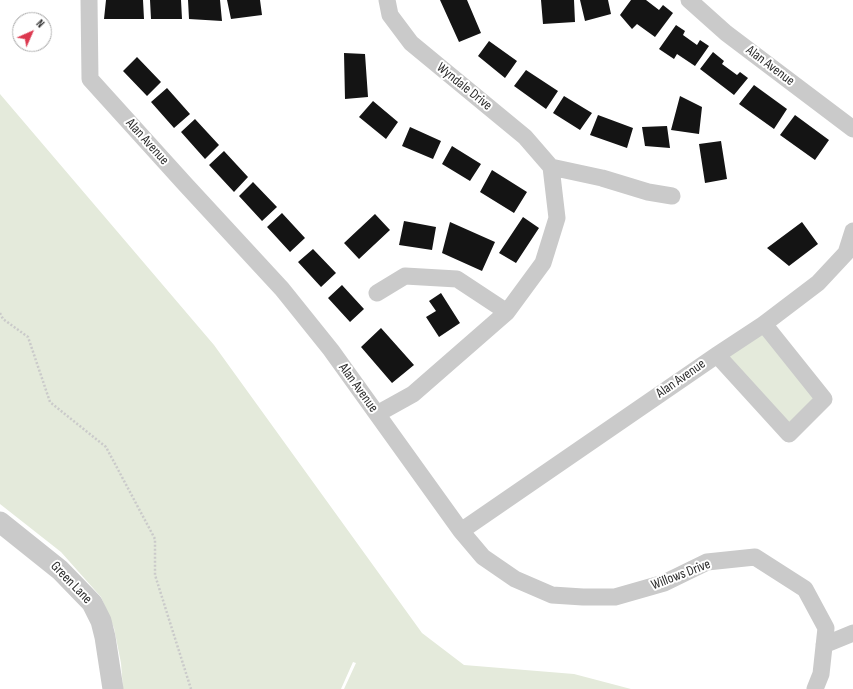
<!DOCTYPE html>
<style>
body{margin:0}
#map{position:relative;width:853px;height:689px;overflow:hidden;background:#fff;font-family:"Sofia Sans Condensed",sans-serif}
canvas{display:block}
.north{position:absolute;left:12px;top:12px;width:40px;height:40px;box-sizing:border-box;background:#fff;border:1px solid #ababab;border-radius:50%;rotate:45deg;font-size:11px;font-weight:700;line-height:16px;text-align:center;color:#2d2d2d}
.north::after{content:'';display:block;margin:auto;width:14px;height:18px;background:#dc384f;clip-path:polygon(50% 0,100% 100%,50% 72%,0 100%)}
</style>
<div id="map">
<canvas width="853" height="689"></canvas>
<div class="north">N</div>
</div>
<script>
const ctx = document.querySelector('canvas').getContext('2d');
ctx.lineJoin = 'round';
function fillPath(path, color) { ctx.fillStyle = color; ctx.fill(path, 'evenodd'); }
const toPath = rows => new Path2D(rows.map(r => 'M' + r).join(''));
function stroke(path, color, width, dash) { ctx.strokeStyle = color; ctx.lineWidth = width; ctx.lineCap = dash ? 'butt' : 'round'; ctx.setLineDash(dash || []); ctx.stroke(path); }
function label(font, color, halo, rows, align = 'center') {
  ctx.font = font + ' "Sofia Sans Condensed",sans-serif'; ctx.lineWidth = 4; ctx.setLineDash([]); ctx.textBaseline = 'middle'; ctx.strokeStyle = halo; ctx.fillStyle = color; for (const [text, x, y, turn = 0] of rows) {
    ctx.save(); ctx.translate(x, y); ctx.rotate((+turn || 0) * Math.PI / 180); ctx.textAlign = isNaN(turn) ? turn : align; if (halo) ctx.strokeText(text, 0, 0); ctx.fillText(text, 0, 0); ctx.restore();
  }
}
fillPath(toPath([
 [0,94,214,345,422,633,464,665,574,674,631,689,344,689,356,663,353,662,341,689,123,689,121,663,114,628,101,597,61,552,0,504],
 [761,329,814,398,793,424,781,418,723,354]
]), '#e4eadb');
fillPath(toPath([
 [106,0,143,0,144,19,104,19],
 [150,0,181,0,182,19,151,19],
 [188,0,220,0,222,21,189,19],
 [227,0,260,0,262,15,231,19],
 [440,0,467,0,481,33,459,42],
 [541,0,574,0,575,22,543,24],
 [580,0,608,0,611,14,585,21],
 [631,0,646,0,659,10,663,5,673,13,655,37,637,24,632,29,620,15],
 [676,25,685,31,683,35,697,45,700,40,709,46,695,66,677,54,674,59,659,49],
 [489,41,517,61,505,78,478,56],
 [713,52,724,61,722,64,737,75,740,72,748,78,734,95,700,69],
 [344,53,365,54,368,97,345,99],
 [137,57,161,82,147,96,123,71],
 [526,70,558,91,546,109,514,86],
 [754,85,787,109,774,129,739,104],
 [167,88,190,114,174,128,151,102],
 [564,96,592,113,580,130,553,113],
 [680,96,702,107,699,134,671,130],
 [373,101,398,122,386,139,359,117],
 [598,115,633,128,627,148,590,135],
 [795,115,829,140,815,160,780,135],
 [195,119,219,145,205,159,181,132],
 [667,126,670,148,645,146,642,127],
 [410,127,441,141,433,159,402,146],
 [721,141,727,179,705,183,699,144],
 [452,146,481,164,470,181,442,164],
 [224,151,248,177,234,192,209,165],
 [492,170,527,192,514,213,480,192],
 [253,182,277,207,262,221,239,196],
 [282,213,305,238,290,252,267,227],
 [375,214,390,230,359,259,344,243],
 [523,217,539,228,516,263,499,253],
 [404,221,436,227,432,250,399,245],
 [450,222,495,242,482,271,442,253],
 [802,222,818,244,789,266,767,248],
 [313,249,336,273,321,287,298,262],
 [342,285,364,309,350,322,328,298],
 [441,293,460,323,439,337,426,317,436,311,429,301],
 [381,328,414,365,392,383,361,347]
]), '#141414');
stroke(toPath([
 [0,313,3,319,28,337,50,402,106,447,155,539,155,575,191,689]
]), '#cacaca', 2.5, [2, 2]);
stroke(toPath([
 [89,0,90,79,185,184,282,289,331,350,461,531,717,355,764,324,818,283,846,253,853,231],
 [689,0,726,33,853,129],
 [551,167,602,178,648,192,672,196],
 [377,293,405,276,457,279,507,312],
 [717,355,789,434,824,399,764,324],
 [377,414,413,394,507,312,543,263,557,218,551,167,525,137,411,43,390,15,387,0],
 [461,531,483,557,515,579,552,595,583,597,615,597,664,583,707,562,755,557,805,589,826,628,821,674,815,689],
 [824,645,853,633]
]), '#cacaca', 17);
stroke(toPath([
 [0,522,60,570,92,603,101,621,105,637,113,689]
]), '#cacaca', 21);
label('14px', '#2d2d2d', '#fff', [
 ["Alan Avenue",770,66,37],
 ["Wyndale Drive",464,87,39],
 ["Alan Avenue",147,142,48],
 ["Alan Avenue",681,379,-35],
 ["Alan Avenue",358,388,54],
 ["Willows Drive",681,575,-21],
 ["Green Lane",71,583,46]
]);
</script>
